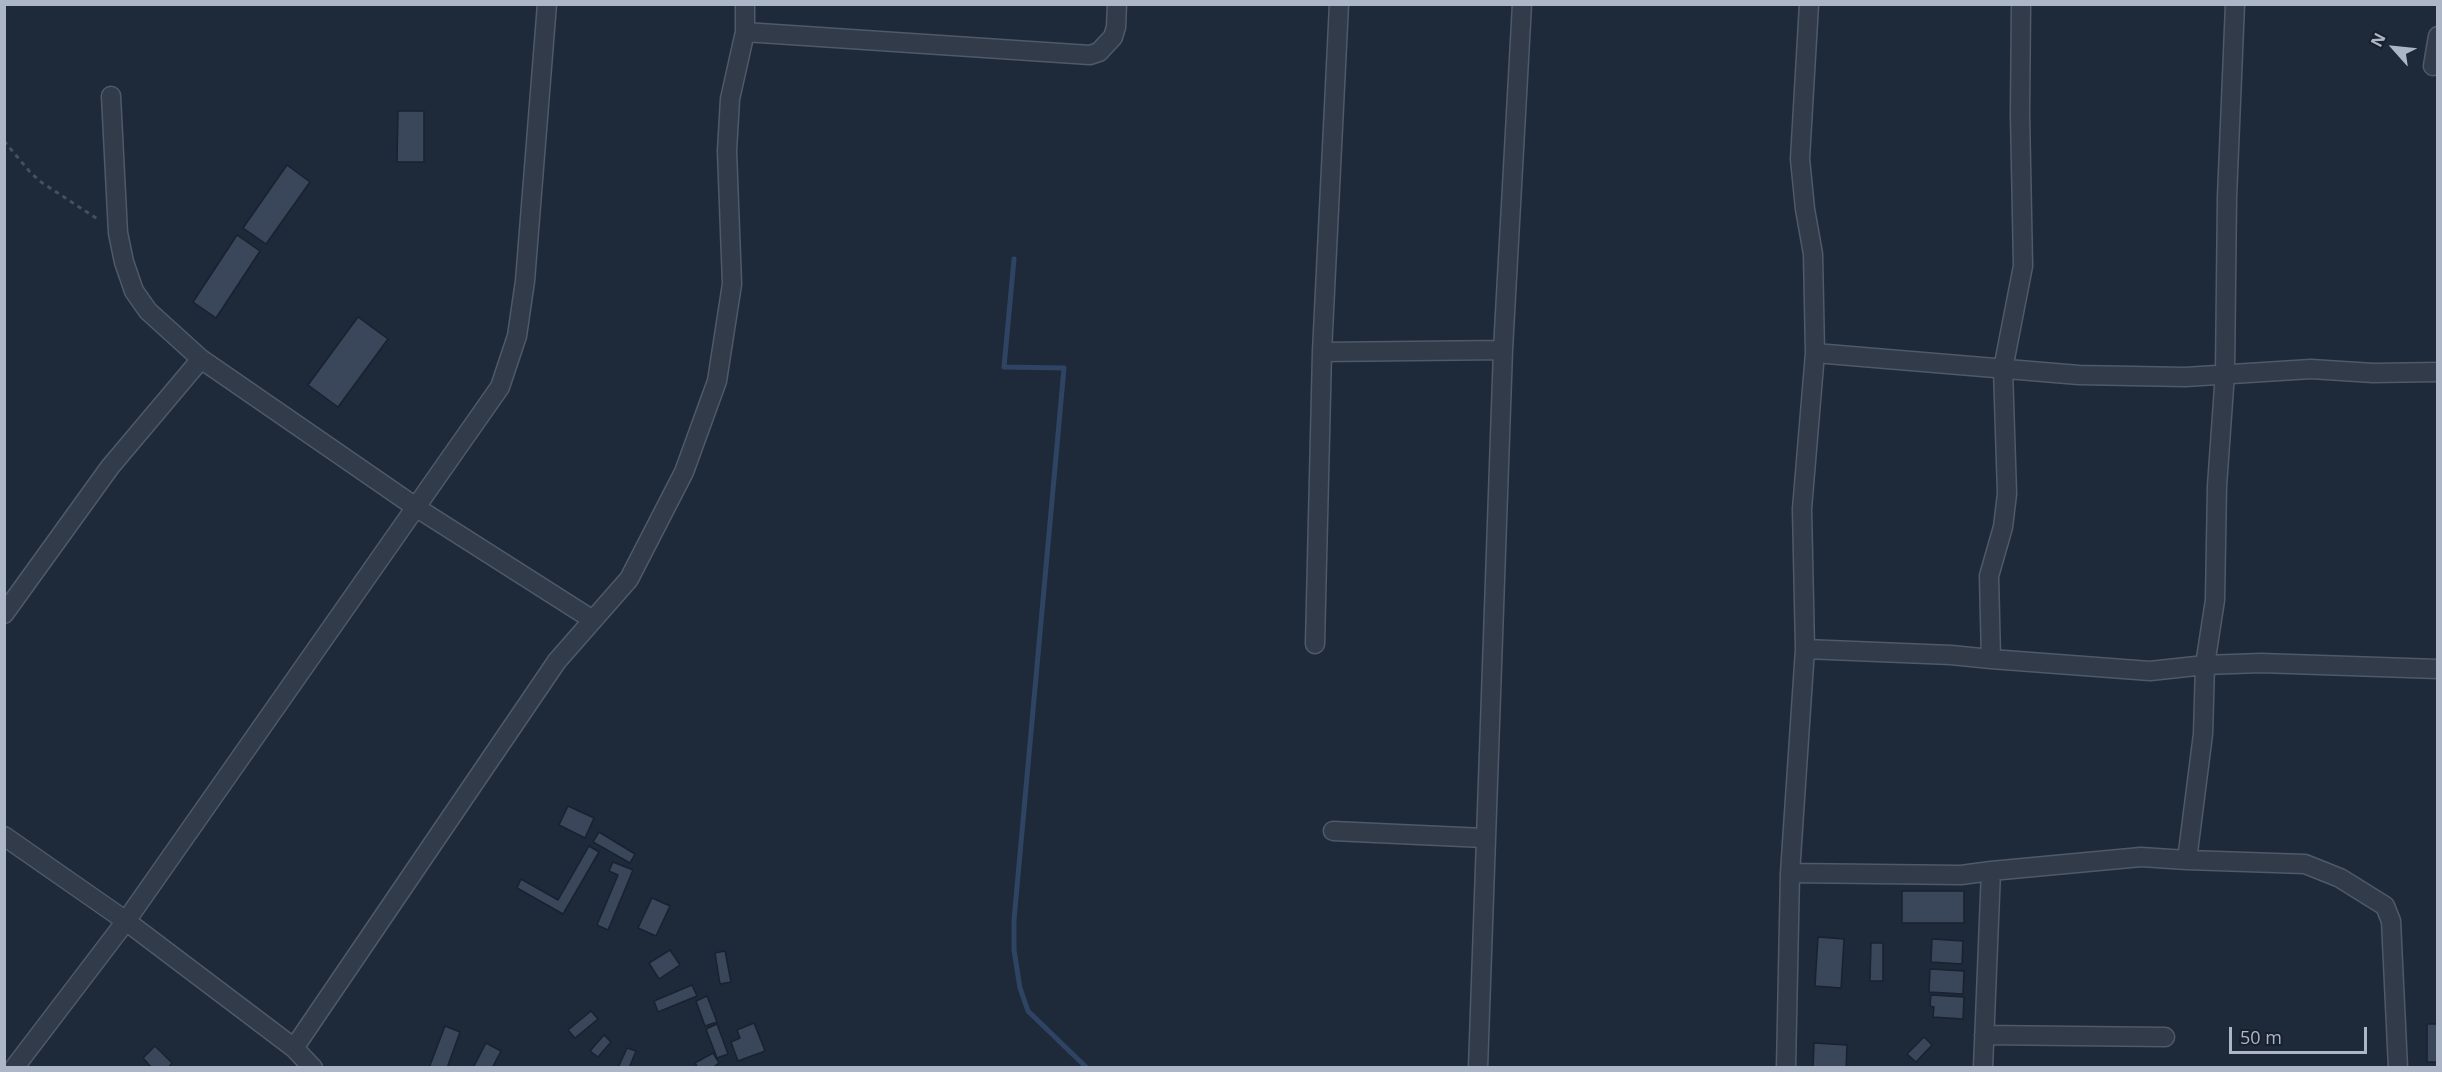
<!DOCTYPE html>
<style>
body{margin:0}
#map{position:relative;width:2442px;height:1072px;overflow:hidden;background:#1e293a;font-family:"Open Sans",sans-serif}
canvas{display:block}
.frame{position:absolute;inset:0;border:6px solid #acb6c7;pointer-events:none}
.north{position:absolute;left:2364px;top:18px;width:60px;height:60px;-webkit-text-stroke:4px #18202e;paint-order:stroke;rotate:297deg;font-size:16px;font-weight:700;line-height:24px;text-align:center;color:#acb6c7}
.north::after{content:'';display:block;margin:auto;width:21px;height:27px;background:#acb6c7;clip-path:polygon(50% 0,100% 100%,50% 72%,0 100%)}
.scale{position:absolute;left:2229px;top:1027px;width:138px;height:27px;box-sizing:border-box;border:3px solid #acb6c7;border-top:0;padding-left:8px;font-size:18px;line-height:21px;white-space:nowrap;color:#acb6c7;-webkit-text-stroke:4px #18202e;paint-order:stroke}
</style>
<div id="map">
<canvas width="2442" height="1072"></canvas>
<div class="frame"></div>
<div class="north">N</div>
<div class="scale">50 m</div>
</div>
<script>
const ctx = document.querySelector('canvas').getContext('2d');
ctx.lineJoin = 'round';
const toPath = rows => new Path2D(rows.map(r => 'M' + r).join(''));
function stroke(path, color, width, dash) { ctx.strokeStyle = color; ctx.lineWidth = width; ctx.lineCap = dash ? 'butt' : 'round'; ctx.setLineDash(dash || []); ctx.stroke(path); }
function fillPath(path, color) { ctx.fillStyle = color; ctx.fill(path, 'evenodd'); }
stroke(toPath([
 [1014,259,1004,367,1064,368,1014,920,1014,950,1020,988,1028,1011,1087,1068]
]), '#2f4463', 5);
const building = toPath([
 [398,111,424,111,424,162,397,162,398,111],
 [287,165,310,182,266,244,243,228,287,165],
 [237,235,260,251,216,318,193,302,237,235],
 [358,317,388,339,338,407,308,385,358,317],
 [568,806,594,818,585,838,559,825,568,806],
 [599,832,635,854,630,863,593,842,599,832],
 [589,846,599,852,563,914,517,888,521,879,558,900,589,846],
 [613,862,633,870,608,930,597,925,618,875,609,871,613,862],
 [1902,891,1964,891,1964,923,1902,923,1902,891],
 [652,898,670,906,656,936,638,928,652,898],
 [1818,937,1844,939,1841,988,1815,986,1818,937],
 [1932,939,1963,941,1962,964,1931,962,1932,939],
 [1871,943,1883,943,1883,981,1870,981,1871,943],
 [670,950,680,965,659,979,649,963,670,950],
 [725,951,731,982,720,984,715,953,725,951],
 [1930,969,1964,971,1963,994,1929,992,1930,969],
 [692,985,697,996,658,1012,654,1001,692,985],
 [1931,995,1964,997,1963,1019,1933,1017,1934,1007,1930,1006,1931,995],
 [707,996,717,1022,705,1026,696,1001,707,996],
 [591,1011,598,1019,575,1038,568,1030,591,1011],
 [754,1023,765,1051,738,1061,731,1042,740,1038,737,1030,754,1023],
 [717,1024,728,1054,717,1058,706,1029,717,1024],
 [2427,1024,2438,1024,2438,1062,2427,1062,2427,1024],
 [445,1026,460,1032,447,1068,429,1068,445,1026],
 [604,1035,611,1042,598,1057,590,1051,604,1035],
 [1924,1037,1932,1045,1916,1062,1907,1054,1924,1037],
 [486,1043,501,1051,492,1068,473,1068,486,1043],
 [1814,1043,1847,1045,1846,1068,1813,1068,1814,1043],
 [155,1046,172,1063,168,1068,152,1068,143,1058,155,1046],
 [627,1048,636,1051,629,1068,618,1068,627,1048],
 [713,1053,719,1063,712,1068,698,1068,695,1063,713,1053]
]);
fillPath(building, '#3a475a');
stroke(building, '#192230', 1.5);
const street = toPath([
 [745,32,1090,55,1099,52,1113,37,1116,27,1117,4],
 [2433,66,2438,36],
 [111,96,118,233,124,262,134,291,148,311,201,359,417,508,593,620,557,661,294,1048],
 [1322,352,1503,350],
 [1815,353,2079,375,2185,377,2311,369,2373,373,2438,372],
 [4,614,110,467,201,359],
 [593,620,629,579,684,472,717,381,732,284,727,151,730,99,745,32,745,4],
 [1315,644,1322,352,1339,4],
 [1805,649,1951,655,1991,659,1989,576,2003,527,2007,494,2003,369,2023,266,2020,114,2021,4],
 [1991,659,2150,671,2205,665,2261,663,2438,669],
 [1333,831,1484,838],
 [4,836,126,921,294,1048,313,1068],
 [2187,860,2203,734,2205,665,2215,600,2217,486,2225,373,2227,197,2235,4],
 [1991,871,2141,857,2187,860,2305,864,2340,878,2385,906,2391,921,2398,1068],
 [1790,873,1961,875,1991,871,1983,1068],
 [1984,1035,2165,1037],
 [14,1068,126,921,500,387,517,336,525,281,547,4],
 [1478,1068,1503,350,1522,4],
 [1786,1068,1790,873,1805,649,1802,509,1815,353,1813,254,1805,209,1800,159,1809,4]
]);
stroke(street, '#4f5968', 21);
stroke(toPath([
 [4,141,30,172,41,182,99,220]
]), '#3e5458', 3, [4.5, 4.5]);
stroke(street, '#323b4a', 18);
</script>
